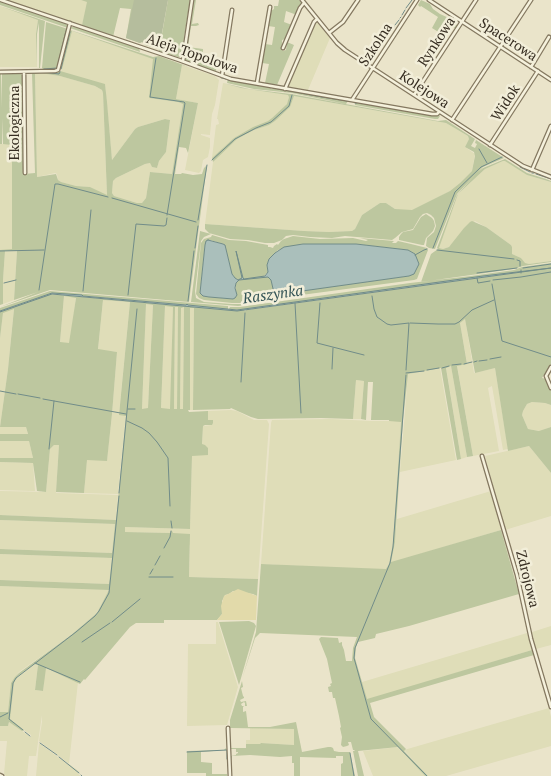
<!DOCTYPE html>
<style>
body{margin:0}
canvas{display:block;background:#eae4ca}
</style>
<canvas width="551" height="776"></canvas>
<script>
const ctx = document.querySelector('canvas').getContext('2d');
ctx.lineJoin = 'round';
function fillPath(path, color) { ctx.fillStyle = color; ctx.fill(path, 'evenodd'); }
const toPath = rows => new Path2D(rows.map(r => 'M' + r).join(''));
function stroke(path, color, width, dash) { ctx.strokeStyle = color; ctx.lineWidth = width; ctx.lineCap = dash ? 'butt' : 'round'; ctx.setLineDash(dash || []); ctx.stroke(path); }
function label(font, color, halo, rows, align = 'center') {
  ctx.font = font + ' "PT Serif",serif'; ctx.lineWidth = 5; ctx.setLineDash([]); ctx.textBaseline = 'middle'; ctx.strokeStyle = halo; ctx.fillStyle = color; for (const [text, x, y, turn = 0] of rows) {
    ctx.save(); ctx.translate(x, y); ctx.rotate((+turn || 0) * Math.PI / 180); ctx.textAlign = isNaN(turn) ? turn : align; if (halo) ctx.strokeText(text, 0, 0); ctx.fillText(text, 0, 0); ctx.restore();
  }
}
fillPath(toPath([
 [7,0,81,0,88,1,82,25],
 [0,6,36,18,38,20,36,34,37,67,0,67],
 [316,21,330,38,308,90,288,87],
 [71,31,152,58,154,60,149,98,178,102,183,104,172,174,150,172,146,198,142,203,137,203,114,196,112,193,113,181,116,178,145,164,150,163,152,167,157,168,159,161,166,152,170,120,165,119,138,127,135,129,112,160,105,85,61,72],
 [182,65,215,76,219,80,215,105,212,114,210,134,210,135,201,134,201,135,210,138,210,147,208,157,203,160,201,171,199,173,185,170,198,103,176,99],
 [40,73,60,76,95,86,102,90,103,93,107,196,90,187,76,186,61,182,58,180,57,174,55,173,37,177,35,74],
 [223,83,241,88,289,95,289,97,287,104,272,118,268,121,253,127,234,138,212,158,216,125,219,124,218,119,217,119],
 [294,96,446,123,468,136,469,139,465,147,475,154,472,171,460,183,450,191,415,210,408,211,399,210,395,209,386,203,380,203,362,215,355,229,352,231,329,232,304,231,205,224,213,162,237,139,254,130,269,125,275,121,290,107],
 [0,144,12,144,12,250,0,250],
 [503,161,507,161,527,175,551,182,551,261,529,264,524,263,521,258,512,254,512,247,511,245,486,227,475,221,449,247,443,249,438,248,458,194,485,169],
 [5,251,17,251,14,300,3,304,3,280],
 [64,296,76,297,70,343,60,343],
 [103,300,130,302,119,414,126,415,118,494,84,493,87,459,107,460,112,414,117,352,98,350],
 [146,304,153,305,148,409,142,409],
 [165,306,173,306,171,409,161,409],
 [175,307,178,307,177,409,174,409],
 [181,307,184,307,183,409,180,409],
 [14,308,8,369,0,427,26,427,28,435,0,434,0,338,3,312],
 [190,308,194,308,193,410,190,410],
 [465,318,474,373,495,368,508,449,503,450,492,386,488,388,499,451,473,456,457,365,467,363,460,323],
 [451,366,467,457,461,459,446,367],
 [440,368,456,460,400,472,408,375,408,374],
 [356,380,364,381,361,419,353,419],
 [532,402,545,403,551,405,551,427,540,431,528,429,522,415,523,411,527,404],
 [231,410,237,411,254,420,267,420,269,424,258,579,189,577,190,545,172,533,171,531,171,533,125,532,125,527,190,529,192,456,202,445,203,426,212,425,213,420,208,420,208,411],
 [332,419,371,421,401,421,393,543,389,564,386,570,261,564,271,423,272,420],
 [0,441,29,441,33,458,0,458],
 [54,445,59,445,56,493,118,495,116,520,0,515,0,491,46,492,50,449],
 [529,446,551,473,551,516,505,530,485,456],
 [0,462,33,463,35,491,0,490],
 [491,491,501,530,390,563,395,542,397,519],
 [0,520,115,524,112,553,0,549],
 [0,554,112,558,109,584,0,580],
 [0,586,109,589,107,596,97,613,71,635,19,672,11,683,8,713,0,712],
 [216,622,218,622,238,687,227,725,187,726,188,644,216,644],
 [551,626,551,645,536,649,532,632],
 [527,633,532,650,367,700,362,682],
 [34,664,38,665,35,690,43,691,45,668,78,682,69,764,80,772,78,774,81,776,36,776,39,743,69,765,69,764,39,741,42,722,42,715,36,756,29,756,27,776,6,776,4,774,7,741,0,741,0,726,8,726,9,722,31,737,31,735,11,721,10,718,14,683,18,676],
 [549,708,551,717,551,746,446,776,428,776,404,750],
 [250,728,294,729,294,745,262,743,260,744,246,744,246,740,250,740],
 [399,747,425,776,373,776,363,751]
]), '#dfddb8');
fillPath(toPath([
 [4,0,7,0,82,25,87,2,81,0,150,0,133,38,142,42,140,43,126,38,131,9,120,8,113,37],
 [168,0,190,0,181,57,178,57,159,51],
 [193,0,196,0,192,24,198,23,199,25,196,26,191,26,188,47,203,49,203,60,210,57,211,59,209,62,213,60,217,62,216,72,185,60],
 [279,0,299,0,302,3,297,15,286,11,284,22,292,25,286,39,282,40,282,49,283,51,286,50,287,42,294,45,277,85,265,83,269,64,262,63,265,44,272,45,275,27,268,26,271,11,274,9,274,6,278,6],
 [421,0,430,4,433,9,440,14,451,19,458,26,456,29,447,23,440,33,432,28,438,17,421,6,420,7,418,5],
 [0,1,66,23,68,28,0,5],
 [0,6,45,21,40,68,39,68,39,23,37,34,37,65,36,34,38,20],
 [46,22,68,29,58,69,56,70,43,69,42,68],
 [75,26,132,45,139,48,140,52,70,28],
 [70,30,153,57,159,56,189,67,182,65,176,99,198,103,188,153,186,148,179,147,175,174,181,174,182,173,193,175,202,174,204,168,207,165,189,302,50,290,0,307,38,292,14,300,17,251,5,251,3,280,3,304,0,305,0,207,0,250,12,249,12,145,3,144,2,118,2,144,0,144,0,74,1,74,2,108,2,73,20,73,23,76,24,174,35,173,32,73,44,72,56,73,60,71,105,84,107,102,112,160,135,129,138,127,165,119,170,120,166,152,159,161,157,168,152,167,150,163,145,164,116,178,113,181,112,193,114,196,137,203,142,203,146,198,150,172,172,174,183,104,178,102,149,98,153,59,72,31,62,69,61,69],
 [40,73,60,76,95,86,102,90,103,93,107,195,90,187,76,186,61,182,58,180,56,174,37,177,35,74],
 [228,79,272,87,271,89,273,89,273,87,348,101,346,104,292,93,254,89,227,83],
 [223,83,249,89,291,94,438,121,446,120,475,139,471,146,475,148,477,144,475,143,476,140,504,158,483,167,478,172,483,168,505,159,527,173,546,179,551,181,551,182,527,175,505,161,503,161,485,169,458,194,439,248,443,249,449,247,464,228,470,222,472,221,486,227,511,245,512,247,512,254,521,258,525,263,529,264,551,261,551,262,523,266,514,269,421,282,431,254,438,249,437,248,457,195,476,174,457,194,435,249,429,248,426,246,427,238,434,232,436,226,434,218,431,215,427,213,423,214,420,217,413,229,402,232,395,238,392,240,345,236,332,238,310,237,293,235,286,236,282,240,274,243,265,243,248,240,230,239,209,233,205,229,205,224,304,231,329,232,352,231,355,229,362,215,380,203,386,203,395,209,412,210,450,191,460,183,472,171,475,156,474,152,465,147,469,139,468,136,446,123,294,96,290,107,275,121,269,125,254,130,237,139,213,162,212,158,234,138,253,127,268,121,272,118,287,104,289,97,288,95,241,88],
 [355,102,435,116,439,115,440,116,438,119,435,119,355,105],
 [426,214,432,218,434,221,435,226,433,231,426,238,424,245,422,245,399,240,399,237,401,234,403,232,413,230,421,217],
 [200,231,211,234,204,237,201,241,195,291,196,298,204,302,232,304,242,304,270,300,269,302,238,306,191,302],
 [212,235,229,240,246,241,268,245,268,247,270,247,273,248,274,246,277,244,278,245,281,241,284,239,293,236,320,239,353,238,366,241,368,240,360,238,394,241,392,243,396,243,398,241,411,244,427,248,428,250,417,279,414,280,271,299,240,303,232,303,204,300,199,298,196,294,201,243,204,239,211,237],
 [210,240,223,244,225,246,232,274,235,278,238,280,242,279,242,278,243,279,248,278,239,280,236,283,235,298,233,299,209,297,203,296,200,293,205,245],
 [303,244,356,244,408,250,415,254,409,276,275,294,271,280,268,277,264,276,268,272,267,265,269,259,278,250],
 [551,263,551,268,239,310,229,309,230,307,240,307,410,283,471,276,514,270,522,267],
 [551,268,551,364,542,378,546,379,549,384,551,391,551,405,545,403,532,402,527,404,523,411,522,415,528,429,539,431,551,427,551,473,529,446,508,451,495,368,475,373,465,319,460,323,467,364,457,366,473,456,467,457,451,366,446,368,461,459,457,460,441,368,408,374,408,375,403,420,395,542,391,562,501,530,519,594,409,626,376,634,375,638,358,642,356,647,355,658,367,699,532,650,534,655,370,703,374,717,406,749,404,751,428,776,425,776,398,747,358,751,364,776,358,776,353,751,355,751,354,750,353,750,351,742,348,742,349,745,347,746,343,747,341,745,342,737,340,728,341,727,339,716,335,698,333,698,332,692,329,692,328,687,331,686,330,684,332,683,327,659,319,639,321,637,338,638,339,643,342,642,342,645,344,650,346,661,352,661,353,648,357,637,260,633,255,638,242,679,256,632,261,564,386,569,389,564,393,543,401,422,389,421,389,420,371,420,373,382,368,382,366,420,361,419,364,381,356,380,353,419,321,418,258,419,251,417,231,408,230,409,193,410,194,308,190,308,190,410,188,410,189,412,208,411,208,420,213,420,213,423,212,425,205,425,203,426,202,444,205,445,208,448,208,455,192,456,190,529,125,527,125,532,171,533,171,531,172,531,173,533,190,534,189,577,258,579,257,596,253,594,233,591,229,594,225,595,222,601,222,614,217,620,164,620,164,623,136,623,130,627,85,680,84,679,80,684,46,668,43,691,35,690,38,665,34,664,18,676,14,683,10,719,24,730,22,731,9,722,8,726,0,726,0,712,8,712,11,683,15,677,19,673,71,635,97,613,109,590,0,586,0,580,109,584,112,558,0,554,0,549,112,553,115,524,0,520,0,515,116,520,126,416,119,415,130,302,103,300,98,349,117,352,112,414,107,461,87,460,84,493,56,492,59,445,54,445,50,449,46,492,37,491,33,463,0,462,0,458,33,458,29,441,0,441,0,434,28,434,26,427,0,427,8,369,14,309,3,313,0,338,0,312,50,294,226,310,244,310,245,311,246,310],
 [64,296,76,298,69,343,60,342],
 [146,304,153,305,148,408,142,409],
 [165,306,173,307,170,409,161,408],
 [175,307,178,307,177,409,174,409],
 [184,307,183,409,180,409,181,308],
 [50,291,228,306,228,309,223,309,188,305,187,304,186,305,52,293,0,311,0,308],
 [249,621,254,623,256,626,239,685,219,622],
 [242,681,243,687,241,688,243,696,244,697,244,698,240,700,241,702,246,701,247,706,245,706,245,703,244,702,241,704,242,706,244,706,243,707,243,712,246,711,248,727,270,727,296,722,302,752,328,747,331,747,333,748,334,751,339,752,350,752,355,776,341,776,341,764,343,763,343,756,336,756,336,758,300,757,300,776,294,776,294,763,292,763,292,756,280,757,250,755,232,756,231,760,231,756,236,755,236,754,238,753,238,752,236,752,236,749,230,749,230,745,231,748,246,748,246,744,260,744,261,743,294,745,294,729,230,728,230,720],
 [226,748,227,759,226,750,201,752,201,762,212,763,212,774,227,774,227,776,206,776,206,773,187,773,187,751,224,750]
]), '#bdc79f');
fillPath(toPath([
 [238,589,257,596,256,620,217,620,222,614,221,606,224,596]
]), '#e2daaa');
fillPath(toPath([
 [134,0,168,0,159,49,145,45,144,43,141,42,140,43,126,38]
]), '#b5bd9d');
const water = toPath([
 [208,240,223,244,225,245,232,274,235,278,238,280,242,278,236,251,243,278,244,279,265,276,268,272,267,265,269,259,275,253,284,247,303,244,356,244,408,250,415,254,419,264,414,274,409,276,281,294,274,293,271,280,268,277,239,280,236,283,235,288,237,295,235,298,233,299,209,297,203,296,200,293,205,245,206,241,208,240],
 [551,268,237,311,52,294,0,312,0,311,52,293,82,295,83,296,186,305,187,304,188,305,237,310,483,276,551,268]
]);
fillPath(water, '#aabfbb');
stroke(water, '#718c89', 1);
stroke(toPath([
 [406,8,412,0],
 [402,15,405,10],
 [400,18,401,17],
 [395,25,399,20],
 [389,34,394,27],
 [385,41,388,36],
 [376,54,378,51],
 [156,58,150,97,184,102,185,103,167,215],
 [59,60,66,31],
 [370,63,376,55],
 [44,69,57,68],
 [61,69,70,32],
 [43,72,59,74,60,72],
 [222,78,226,79],
 [228,80,257,85],
 [258,85,322,97],
 [322,97,347,101],
 [355,103,357,103],
 [479,149,487,163],
 [212,160,235,139,256,128,271,122,289,106,292,95],
 [520,167,530,172],
 [532,173,534,173],
 [536,174,551,179],
 [112,198,196,222],
 [198,220,207,165],
 [195,248,198,226],
 [433,248,455,192,481,167,502,157],
 [437,250,514,259],
 [0,251,44,250],
 [415,255,424,250,427,249],
 [517,260,520,261,520,266],
 [523,268,551,264],
 [521,270,521,273],
 [477,273,517,268],
 [477,278,478,283,490,281],
 [493,280,521,277,551,272],
 [4,283,16,280],
 [492,284,502,341,551,357],
 [39,290,55,184,58,184,108,197],
 [83,291,91,210],
 [128,295,136,224,164,226,166,225,167,218],
 [372,296,374,309,377,317,380,319,387,324,391,325,409,323,406,370],
 [188,301,194,251],
 [295,303,301,413],
 [320,303,317,343,364,355],
 [410,323,438,324,455,324,459,322,472,310,494,300],
 [490,359,501,357],
 [479,361,487,360],
 [474,362,477,361],
 [464,364,472,362],
 [452,365,461,364],
 [442,368,449,366],
 [332,369,333,348],
 [427,370,439,368],
 [406,373,424,371],
 [406,375,393,547,390,563,355,648,354,658,371,719,427,776],
 [241,382,245,313],
 [0,391,16,394],
 [18,394,40,398],
 [43,399,126,414],
 [128,409,135,409],
 [127,421,142,428,149,433,157,442,168,458,170,506],
 [49,449,54,401],
 [119,493,137,309],
 [171,521,172,528],
 [164,548,170,537,171,531],
 [155,565,160,556],
 [150,574,153,569],
 [149,577,173,577],
 [112,622,140,599],
 [82,642,110,623],
 [35,663,80,682],
 [0,717,8,713],
 [23,730,9,719,13,683,16,678,76,632,95,616,99,611,109,593,119,496],
 [25,732,30,736],
 [40,743,57,755],
 [187,752,227,750,227,759],
 [350,753,354,776],
 [59,757,79,773],
 [228,762,228,766],
 [81,775,82,776]
]), '#718c89', 1);
const street = toPath([
 [1,0,179,60,231,79,432,114,437,114,439,112],
 [302,0,337,43,345,50,523,166,551,177],
 [429,0,551,80],
 [329,33,343,22,358,0],
 [283,48,300,8,304,3],
 [183,61,192,0],
 [531,67,549,37],
 [0,72,55,71,58,70,70,23],
 [24,72,25,173],
 [222,76,232,10],
 [257,83,270,7],
 [285,89,314,22,317,19],
 [414,95,476,0],
 [352,100,417,0],
 [452,120,531,0],
 [490,145,538,71],
 [532,170,551,126],
 [551,367,546,376,551,388],
 [482,456,517,575,531,639,551,707],
 [228,728,230,776],
 [0,775,2,776]
]);
stroke(street, '#847860', 5);
stroke(street, '#f5f1dc', 2.5);
label('14px', '#372e22', '#f2eed9', [
 ["Spacerowa",508,40,33],
 ["Rynkowa",437,42,-57],
 ["Szkolna",376,45,-57],
 ["Aleja Topolowa",192,54,19],
 ["Kolejowa",424,90,33],
 ["Widok",506,103,-57],
 ["Ekologiczna",15,123,-90],
 ["Zdrojowa",527,579,76]
]);
label('italic 15px', '#335355', '#f2eed9', [
 ["Raszynka",273,295,-8]
]);
</script>
